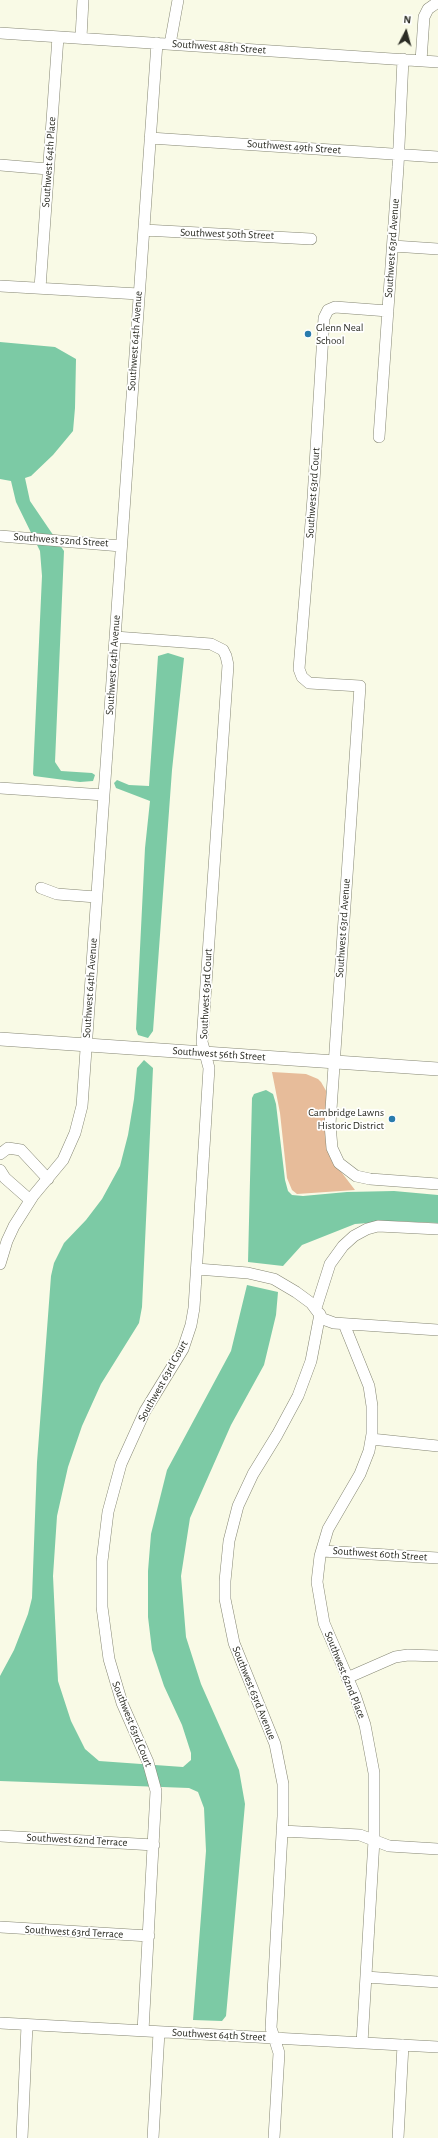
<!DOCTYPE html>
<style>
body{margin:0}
#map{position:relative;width:438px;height:2138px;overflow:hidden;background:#f9fae6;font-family:"Alegreya Sans",sans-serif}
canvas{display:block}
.north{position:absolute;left:386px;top:12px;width:40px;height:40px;-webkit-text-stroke:3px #fff;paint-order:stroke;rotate:6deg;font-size:11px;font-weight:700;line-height:16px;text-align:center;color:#2b2c24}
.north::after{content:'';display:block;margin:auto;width:14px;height:18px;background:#2b2c24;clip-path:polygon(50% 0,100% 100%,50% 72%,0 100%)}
</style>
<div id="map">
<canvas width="438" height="2138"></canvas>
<div class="north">N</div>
</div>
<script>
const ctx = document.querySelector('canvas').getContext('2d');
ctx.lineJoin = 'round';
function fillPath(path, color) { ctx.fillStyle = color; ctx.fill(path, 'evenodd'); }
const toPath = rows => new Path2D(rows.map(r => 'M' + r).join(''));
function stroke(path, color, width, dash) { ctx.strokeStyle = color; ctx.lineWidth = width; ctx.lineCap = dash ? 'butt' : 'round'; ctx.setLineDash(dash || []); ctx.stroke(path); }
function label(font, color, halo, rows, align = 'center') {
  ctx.font = font + ' "Alegreya Sans",sans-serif'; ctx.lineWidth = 3.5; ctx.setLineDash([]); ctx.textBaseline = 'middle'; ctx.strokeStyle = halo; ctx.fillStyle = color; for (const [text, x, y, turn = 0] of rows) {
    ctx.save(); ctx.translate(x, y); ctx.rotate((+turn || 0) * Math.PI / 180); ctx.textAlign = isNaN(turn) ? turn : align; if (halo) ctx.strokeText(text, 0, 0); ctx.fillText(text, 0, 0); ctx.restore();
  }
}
fillPath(toPath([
 [272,1072,306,1074,318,1079,321,1082,329,1096,339,1169,355,1190,297,1194,292,1190,287,1178,280,1113]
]), '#e7bc9a');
fillPath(toPath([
 [0,342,55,347,76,359,75,408,73,431,53,455,31,476,25,478,30,501,64,551,55,762,61,771,92,773,95,775,93,781,80,782,34,776,33,774,42,576,40,551,16,502,11,481,0,479],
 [168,653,184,658,172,770,153,1031,148,1038,138,1035,136,1029,145,848,150,801,116,788,114,783,117,780,129,785,149,786,158,656],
 [144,1060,153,1068,142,1307,139,1323,101,1384,82,1426,68,1467,57,1516,53,1576,58,1681,71,1721,85,1749,99,1761,183,1767,191,1760,191,1753,182,1725,164,1686,152,1650,148,1617,148,1571,151,1534,167,1470,231,1351,247,1285,278,1292,276,1315,264,1365,231,1425,190,1518,181,1576,186,1637,201,1684,239,1770,245,1804,226,2016,222,2021,193,2020,206,1851,204,1808,198,1792,189,1788,0,1781,0,1676,14,1650,28,1614,32,1598,37,1462,51,1276,54,1263,64,1243,86,1220,102,1199,120,1166,128,1135,134,1099,137,1068],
 [266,1090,273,1094,276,1104,285,1180,288,1191,292,1195,303,1196,347,1192,394,1191,438,1195,438,1223,393,1221,355,1224,302,1245,283,1266,248,1262,252,1098,254,1094]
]), '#7ccaa5');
const minor = toPath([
 [0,33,438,62],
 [81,38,83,0],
 [170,44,178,0],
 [421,61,424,17,428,9,438,2],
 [150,138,438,157],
 [0,165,48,169],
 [144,230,311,239],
 [393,246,438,249],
 [0,286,139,294],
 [40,288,58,37],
 [388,311,335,307,328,310,324,318,313,498,299,669,302,677,309,683,360,686,330,1124,332,1148,339,1163,356,1176,370,1179,438,1184],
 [379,437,398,167,403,59],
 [0,536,121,546],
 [115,637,211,644,223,650,226,656,228,665,202,1042,209,1068,194,1308,191,1325,183,1349,145,1411,121,1464,108,1512,102,1561,102,1607,109,1659,122,1703,148,1762,156,1791,143,2031],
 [0,788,104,795],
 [41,888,57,894,96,897],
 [0,1154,8,1148,21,1150,48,1179],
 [0,1170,5,1178,30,1200],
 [0,1264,7,1241,14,1226,33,1196,63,1160,75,1133,82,1106,157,43],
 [197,1269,248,1273,274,1279,296,1292,311,1303,323,1319,334,1323,438,1330],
 [316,1308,330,1264,343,1246,354,1236,367,1229,378,1226,438,1229],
 [344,1324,369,1386,372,1406,372,1434,369,1451,360,1474,328,1529,320,1556,317,1582,324,1623,355,1695,365,1725,374,1773,374,1840,362,2043],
 [371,1439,438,1446],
 [322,1551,438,1558],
 [347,1678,395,1657,408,1655,438,1656],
 [282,1831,360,1835,389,1846,438,1849],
 [0,1836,154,1845],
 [0,1927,149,1936],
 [366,1977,438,1982],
 [0,2023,438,2047],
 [22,2138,27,2025],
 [153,2138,159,2032],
 [274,2138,279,2053,271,2028,283,1816,283,1784,275,1744,234,1643,225,1599,225,1581,229,1541,238,1506,253,1474,277,1435,298,1396,311,1361,320,1314],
 [398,2138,403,2045]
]);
const major = toPath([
 [0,1039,438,1069]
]);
stroke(minor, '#858673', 12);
stroke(major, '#858673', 14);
stroke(minor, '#fff', 11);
stroke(major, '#fff', 13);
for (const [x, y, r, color] of [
 [308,334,4,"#297bac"],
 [392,1119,4,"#297bac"]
]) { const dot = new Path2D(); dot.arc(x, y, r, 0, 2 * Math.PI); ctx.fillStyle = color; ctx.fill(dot); stroke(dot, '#fff', 1.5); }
label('11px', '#2b2c24', '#fff', [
 ["Southwest 48th Street",219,47,4],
 ["Southwest 49th Street",294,147,4],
 ["Southwest 64th Place",49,162,-86],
 ["Southwest 50th Street",227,234,2],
 ["Southwest 63rd Avenue",392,248,-86],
 ["Southwest 64th Avenue",135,341,-86],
 ["Southwest 63rd Court",313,493,-86],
 ["Southwest 52nd Street",61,540,4],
 ["Southwest 64th Avenue",113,665,-86],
 ["Southwest 63rd Avenue",343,928,-86],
 ["Southwest 64th Avenue",90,988,-86],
 ["Southwest 63rd Court",206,994,-87],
 ["Southwest 56th Street",219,1054,4],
 ["Southwest 63rd Court",163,1381,-61],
 ["Southwest 60th Street",380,1554,4],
 ["Southwest 62nd Place",345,1675,68],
 ["Southwest 63rd Avenue",254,1693,68],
 ["Southwest 63rd Court",132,1724,68],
 ["Southwest 62nd Terrace",77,1840,3],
 ["Southwest 63rd Terrace",74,1932,3],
 ["Southwest 64th Street",219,2035,3]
]);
label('11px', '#2b2c24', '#fff', [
 ["Glenn Neal",316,328],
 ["School",316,341],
 ["Cambridge Lawns",384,1113,"right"],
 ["Historic District",384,1126,"right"]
], 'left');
</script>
